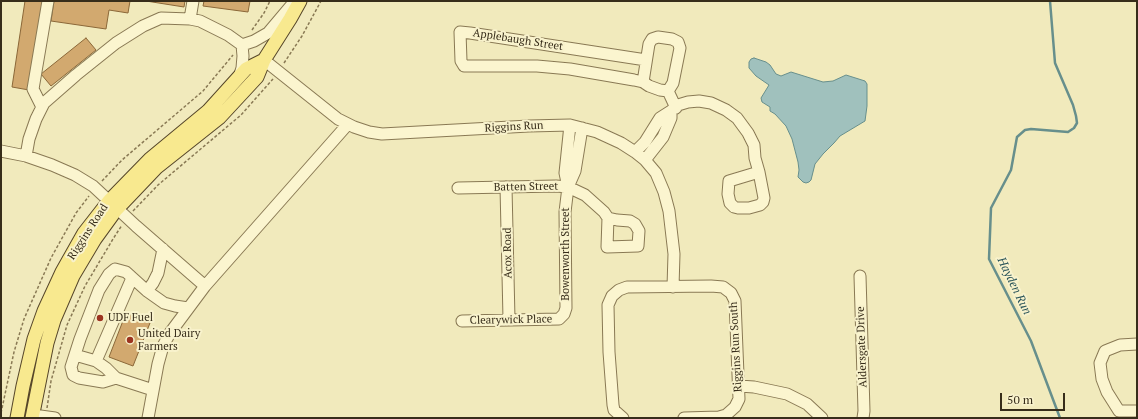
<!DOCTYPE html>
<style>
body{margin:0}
#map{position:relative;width:1138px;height:419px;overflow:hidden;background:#f1eabc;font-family:"PT Serif",serif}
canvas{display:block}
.frame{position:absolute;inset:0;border:2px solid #372d1a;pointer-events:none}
.scale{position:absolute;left:1000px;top:393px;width:65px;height:18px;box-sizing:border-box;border:2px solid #372d1a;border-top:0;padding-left:5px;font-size:12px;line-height:14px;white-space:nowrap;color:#372d1a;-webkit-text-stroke:3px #f8f2cc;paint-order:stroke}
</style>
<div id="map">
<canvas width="1138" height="419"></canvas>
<div class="frame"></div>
<div class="scale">50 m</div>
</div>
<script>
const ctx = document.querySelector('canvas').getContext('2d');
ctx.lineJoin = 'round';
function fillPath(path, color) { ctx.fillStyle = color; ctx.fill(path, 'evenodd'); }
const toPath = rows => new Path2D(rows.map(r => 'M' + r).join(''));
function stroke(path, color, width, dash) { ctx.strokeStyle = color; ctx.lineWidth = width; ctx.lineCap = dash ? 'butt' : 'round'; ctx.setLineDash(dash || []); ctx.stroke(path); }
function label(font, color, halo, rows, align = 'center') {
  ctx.font = font + ' "PT Serif",serif'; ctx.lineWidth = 4; ctx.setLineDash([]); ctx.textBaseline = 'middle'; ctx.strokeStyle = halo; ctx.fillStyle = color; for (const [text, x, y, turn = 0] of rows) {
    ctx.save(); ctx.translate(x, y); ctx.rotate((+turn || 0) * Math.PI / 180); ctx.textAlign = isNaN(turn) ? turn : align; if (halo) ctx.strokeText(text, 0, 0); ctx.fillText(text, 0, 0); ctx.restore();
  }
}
const water = toPath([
 [754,58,766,62,770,65,776,74,781,76,791,72,823,82,833,81,846,75,865,81,867,84,867,106,865,121,840,136,834,143,823,154,815,164,811,180,809,182,806,183,803,182,798,177,799,170,798,162,792,139,786,126,775,114,770,111,770,107,762,102,761,98,769,85,756,76,749,68,749,62,751,59,754,58]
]);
fillPath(water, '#a0c1bd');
stroke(water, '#678f8c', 1);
stroke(toPath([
 [1050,1,1055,63,1073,105,1076,116,1077,123,1074,128,1068,132,1031,129,1025,130,1017,137,1011,170,991,208,989,259,1031,341,1060,418]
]), '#678f8c', 2.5);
const building = toPath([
 [25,1,43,1,29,90,12,87,25,1],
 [54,1,130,1,128,13,109,10,106,29,51,21,54,1],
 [146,1,185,1,184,7,146,1],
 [204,1,250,1,248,12,203,6,204,1],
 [86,38,96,50,51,86,41,74,86,38],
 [126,313,150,323,133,366,109,357,126,313]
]);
fillPath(building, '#d2a96f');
stroke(building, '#8a6738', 1);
const minor = toPath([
 [190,19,193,1],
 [242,45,254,41,268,33,295,1],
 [264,60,338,119,354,127,369,132,382,134,529,126,570,125,597,132,621,143,635,152,645,160,656,173,664,192,669,211,674,254,673,287],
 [646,60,470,33,460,32,461,61,464,66,537,66,570,69,634,80,643,82,649,86,660,90,668,91,676,108],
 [643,82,649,44,652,39,658,37,672,39,678,42,680,48,673,83,668,91],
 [42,107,33,89,48,1],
 [1,151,26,156,52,165,75,175,93,186,136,226,205,286],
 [635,152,645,142,660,118,671,111,678,105,688,102,699,101,711,103,726,110,737,118,748,133,754,145,755,158,759,172,764,198,763,202,760,205,749,208,738,208,734,207,730,203,728,194,729,181,759,172],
 [26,156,29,139,36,119,44,103,76,75,116,43,143,26,161,18,190,19,200,21,228,35,242,45,243,56,242,68,239,77],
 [645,160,663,137,671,118,671,111],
 [506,187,509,319],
 [568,187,565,173,570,125],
 [458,188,556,186,568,187,585,195,604,212,608,218,607,247,638,246,639,231,635,224,630,221,617,220,608,218],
 [860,276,864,411,863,418],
 [147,291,153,283,158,273,163,249],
 [462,321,559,319,564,314,566,308,565,212,568,187,575,171,582,128],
 [1137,344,1120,345,1105,351,1100,363,1102,379,1107,392,1119,411,1137,411],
 [75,355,96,361,106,368,116,378],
 [96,361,132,278],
 [739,386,754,387,787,394,807,404,822,418],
 [153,390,116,378,103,382,79,378,73,375,71,367,80,339,99,290,109,274,115,269,126,272,147,291,164,303,175,306,188,308],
 [33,415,55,418],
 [148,418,158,364,163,346,170,333,205,286,348,124],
 [623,418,614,410,613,405,609,352,608,305,612,296,619,290,627,287,711,286,723,287,731,293,735,301,739,399,735,407,726,415,719,417,684,418]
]);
const major = toPath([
 [17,418,23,386,34,339,44,311,62,272,84,233,109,201,150,159,208,111,246,69,264,60],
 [32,418,47,343,54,320,73,276,95,239,116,210,156,168,219,118,257,77,264,60,290,19,300,1]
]);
stroke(minor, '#897954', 13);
stroke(major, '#564629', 15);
stroke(toPath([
 [252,30,264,13,270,1],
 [284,63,302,36,321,1],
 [102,181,122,160,203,91,233,55],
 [133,211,158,185,241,115,273,79],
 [47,408,51,381,67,325,85,286,113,239,122,225],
 [1,413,14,352,24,319,51,258,76,213,89,196]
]), '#897954', 1.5, [3, 2]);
stroke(minor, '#fbf5cf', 11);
stroke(major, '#f8e98f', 13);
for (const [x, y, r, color] of [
 [100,318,4,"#9c3420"],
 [130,340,4,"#9c3420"]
]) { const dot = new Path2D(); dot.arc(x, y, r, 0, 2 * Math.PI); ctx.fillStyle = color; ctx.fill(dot); stroke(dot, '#f8f2cc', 1.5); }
label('11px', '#372d1a', '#f8f2cc', [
 ["Applebaugh Street",518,40,9],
 ["Riggins Run",514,127,-3],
 ["Batten Street",526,187,-1],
 ["Riggins Road",88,232,-57],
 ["Acox Road",508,253,-91],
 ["Bowenworth Street",566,254,-90],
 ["Clearywick Place",511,320,-1],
 ["Riggins Run South",736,347,-93],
 ["Aldersgate Drive",862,347,-92]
]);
label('11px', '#372d1a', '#f8f2cc', [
 ["UDF Fuel",108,318],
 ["United Dairy",138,334],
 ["Farmers",138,347]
], 'left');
label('italic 12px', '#285358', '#f8f2cc', [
 ["Hayden Run",1014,286,64]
]);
</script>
